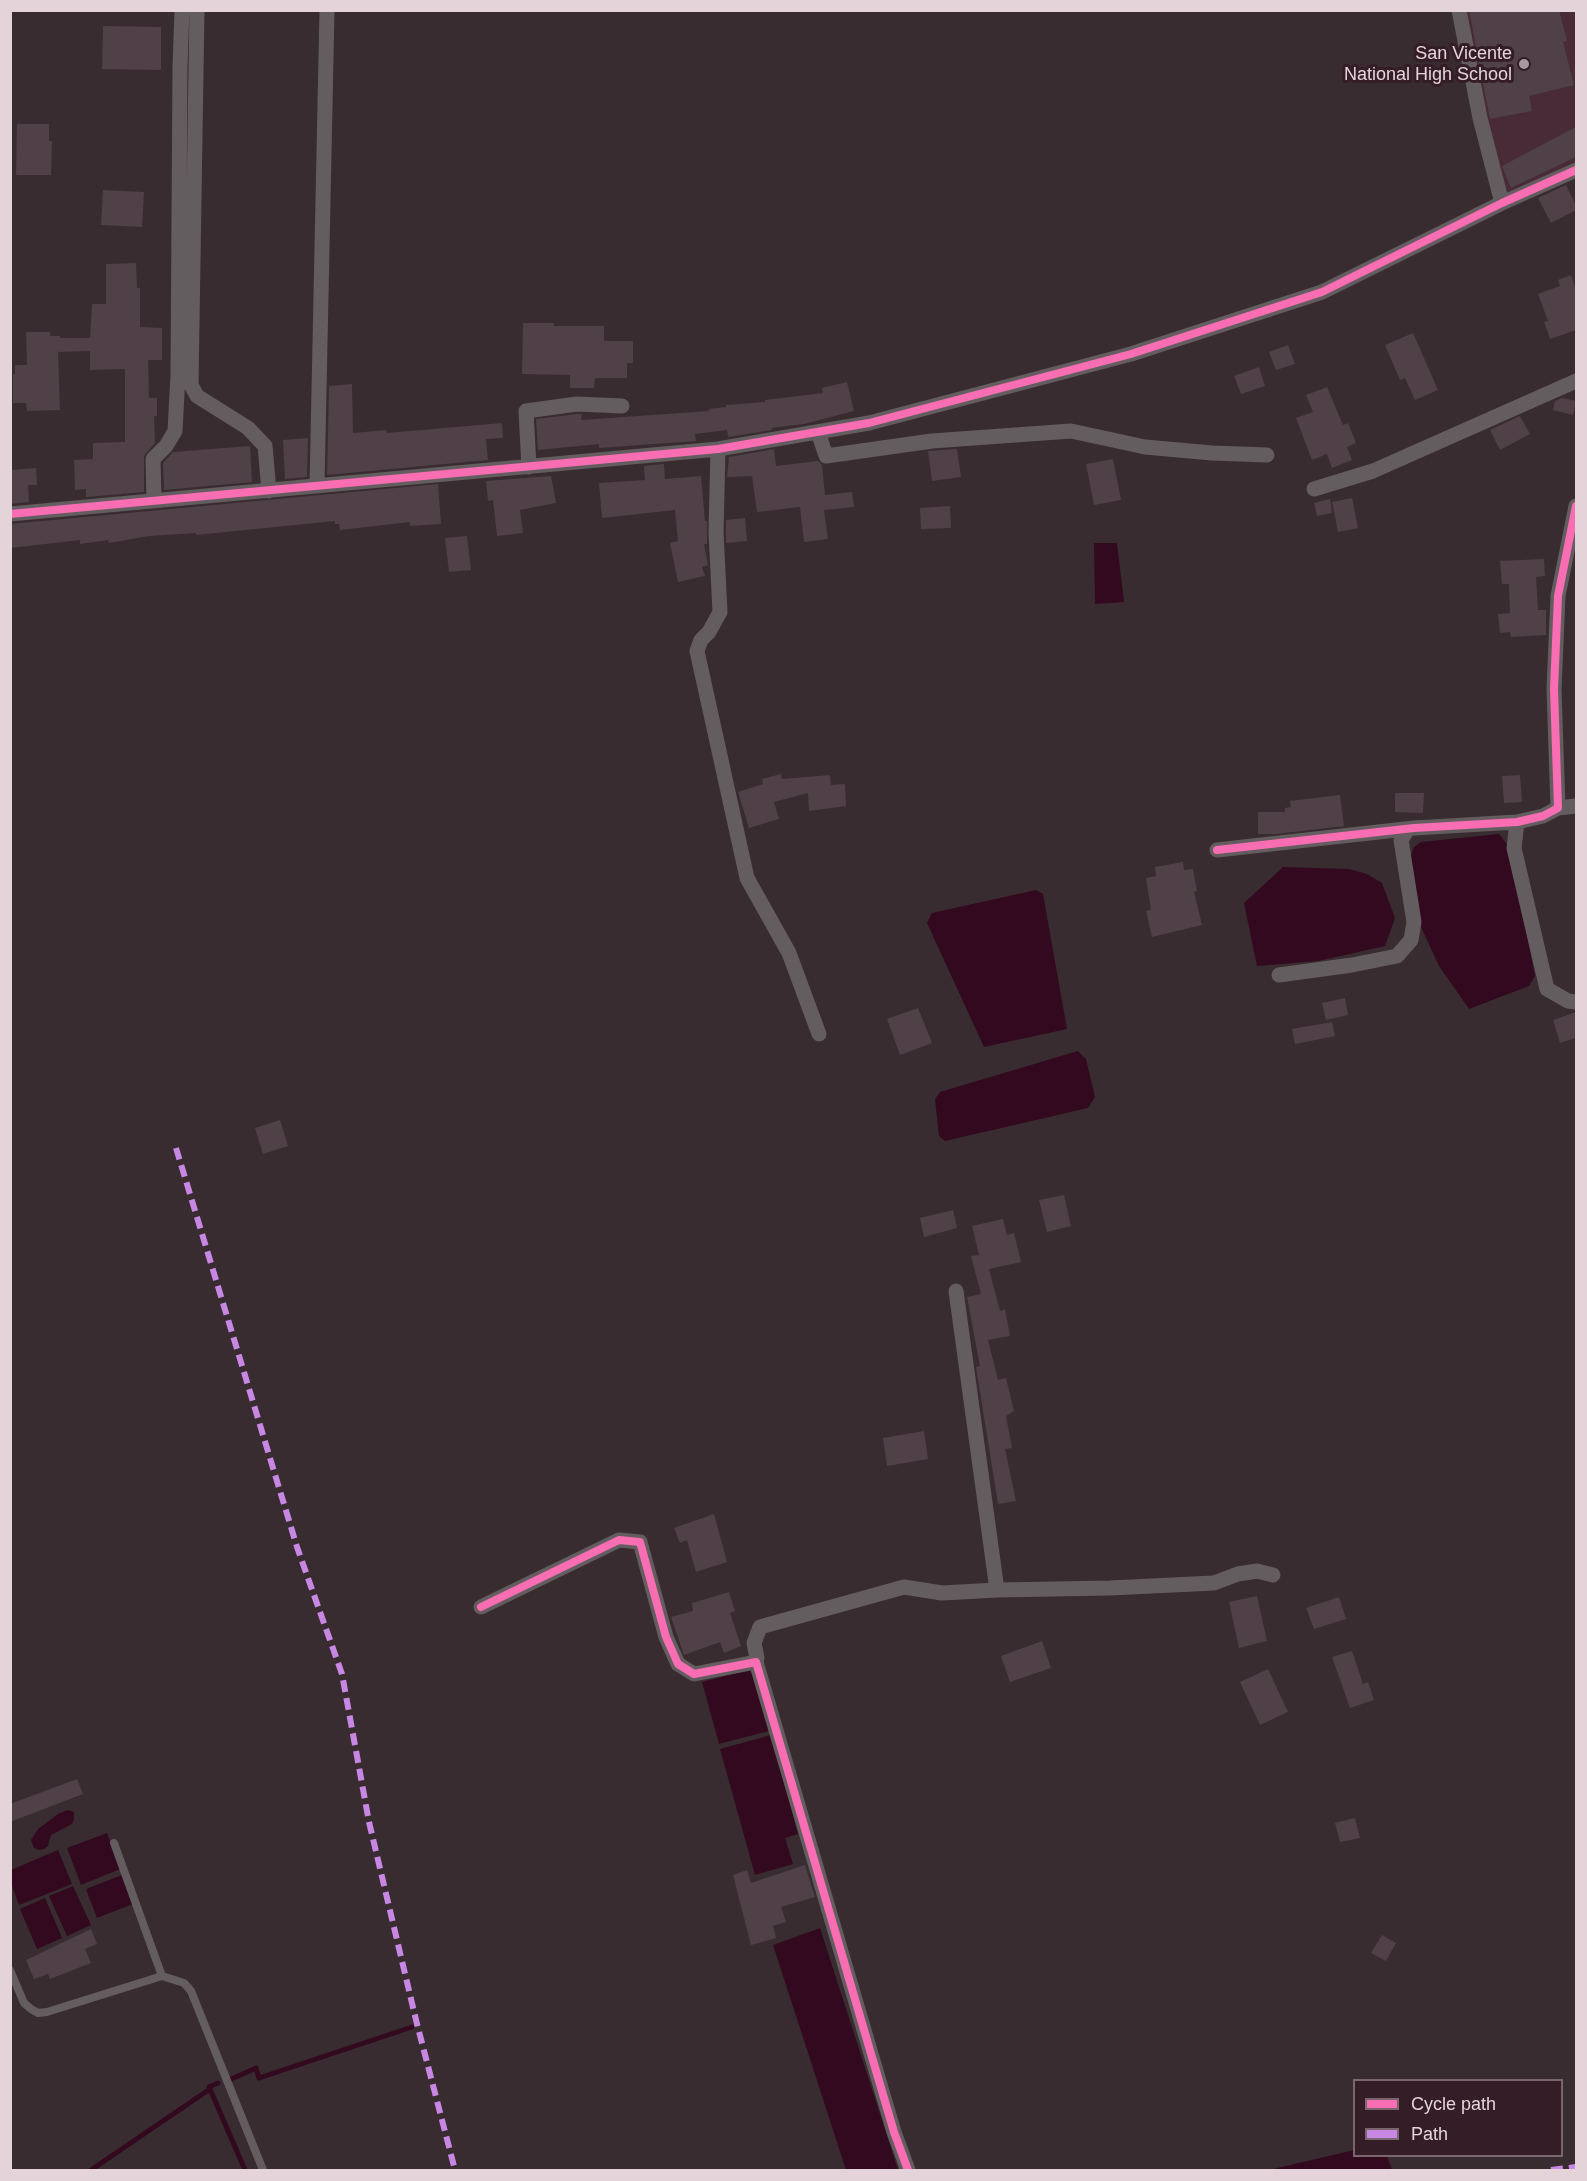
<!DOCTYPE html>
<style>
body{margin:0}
#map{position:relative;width:1587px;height:2181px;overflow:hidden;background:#382c31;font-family:Helvetica,sans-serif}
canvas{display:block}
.frame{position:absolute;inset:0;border:12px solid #e4d4da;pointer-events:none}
.legend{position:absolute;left:1353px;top:2079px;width:210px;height:78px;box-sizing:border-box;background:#341d26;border:2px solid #7a666e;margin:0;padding:8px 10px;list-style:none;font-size:18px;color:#e4d4da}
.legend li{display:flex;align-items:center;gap:12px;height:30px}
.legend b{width:30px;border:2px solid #7a666e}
</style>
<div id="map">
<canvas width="1587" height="2181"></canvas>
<div class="frame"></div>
<ul class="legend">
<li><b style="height:8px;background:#f96db3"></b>Cycle path</li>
<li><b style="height:8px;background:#c787e3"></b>Path</li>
</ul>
</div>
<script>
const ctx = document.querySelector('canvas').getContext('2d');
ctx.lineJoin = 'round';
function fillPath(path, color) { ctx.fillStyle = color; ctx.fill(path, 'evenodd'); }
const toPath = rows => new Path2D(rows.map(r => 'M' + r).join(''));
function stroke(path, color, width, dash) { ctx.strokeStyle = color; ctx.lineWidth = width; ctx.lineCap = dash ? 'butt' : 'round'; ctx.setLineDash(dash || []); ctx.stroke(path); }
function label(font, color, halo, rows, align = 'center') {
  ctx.font = font + ' Helvetica,sans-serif'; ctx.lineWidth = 6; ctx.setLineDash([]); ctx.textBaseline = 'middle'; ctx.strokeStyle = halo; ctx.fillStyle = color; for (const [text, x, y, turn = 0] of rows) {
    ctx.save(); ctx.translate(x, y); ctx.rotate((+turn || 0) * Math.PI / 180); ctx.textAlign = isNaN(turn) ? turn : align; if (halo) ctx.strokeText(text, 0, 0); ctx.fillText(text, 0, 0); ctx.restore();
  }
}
fillPath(toPath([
 [1460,11,1576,11,1576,161,1506,198]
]), '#482b37');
fillPath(toPath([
 [1094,543,1117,543,1124,602,1095,604],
 [1499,834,1510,848,1535,976,1529,986,1469,1009,1439,966,1421,927,1410,858,1414,847,1421,842],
 [1283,867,1349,869,1367,874,1382,883,1395,918,1385,946,1318,961,1257,966,1244,903],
 [1036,890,1043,894,1067,1029,984,1047,927,923,932,913],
 [1078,1051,1086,1059,1095,1097,1088,1108,945,1141,939,1136,935,1099,940,1092],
 [752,1669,769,1731,719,1744,702,1682],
 [771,1735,798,1834,785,1838,793,1864,755,1875,720,1749],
 [68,1810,74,1812,74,1820,72,1824,51,1835,48,1846,44,1849,39,1850,34,1848,31,1840,38,1829,58,1814],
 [107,1833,120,1869,81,1885,67,1848],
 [58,1850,72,1884,19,1905,11,1883,11,1870],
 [122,1875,133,1904,97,1918,86,1889],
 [73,1886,91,1925,67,1936,49,1896],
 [45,1898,62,1938,37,1949,20,1909],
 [820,1928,898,2170,846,2170,773,1945],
 [1354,2150,1354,2156,1387,2156,1392,2170,1269,2170]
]), '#32091e');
stroke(toPath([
 [227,2081,256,2068,259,2078,412,2027],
 [210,2089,245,2170],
 [91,2170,210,2089,209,2087,218,2083]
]), '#32091e', 5);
fillPath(toPath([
 [1469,10,1559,10,1567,41,1563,42,1574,85,1529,96,1532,111,1490,119],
 [103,26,161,27,161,70,102,69],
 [17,124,49,124,49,141,52,141,51,175,16,175],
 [1576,127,1576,157,1511,188,1502,166],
 [1566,185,1576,206,1576,210,1551,223,1538,198],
 [103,190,144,192,142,227,101,225],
 [136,263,137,288,140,288,140,327,162,328,162,360,148,360,149,398,157,398,157,416,154,416,155,443,144,456,144,492,86,497,86,489,75,490,74,460,93,459,93,443,125,442,125,369,90,370,90,351,58,352,60,410,27,411,26,403,13,403,13,374,15,374,15,365,27,365,26,332,50,332,50,336,60,336,60,338,90,338,92,304,106,304,106,264],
 [1571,275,1576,290,1576,330,1550,339,1544,322,1548,321,1538,294,1560,286,1558,280],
 [523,323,554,323,554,326,604,326,604,341,633,341,633,363,627,363,627,378,595,378,594,388,570,388,570,375,522,374],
 [1413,333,1438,390,1415,400,1405,378,1400,380,1385,345],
 [1288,345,1295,364,1276,370,1269,352],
 [1259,367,1265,386,1241,394,1234,376],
 [847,382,854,411,804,424,771,428,772,430,728,437,727,430,695,434,696,441,599,448,599,444,538,450,536,419,577,414,582,414,581,420,709,411,709,409,726,407,726,405,765,402,765,400,823,393,822,388],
 [352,384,353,433,386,430,387,433,502,423,503,438,486,439,488,460,327,475,329,386],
 [1327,387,1343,425,1348,423,1356,443,1347,447,1352,460,1332,468,1327,454,1312,460,1296,418,1313,412,1306,395],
 [1562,398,1576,401,1573,415,1553,410,1555,401],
 [1520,416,1530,434,1500,450,1490,430],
 [308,438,307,477,285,479,283,440],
 [250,446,252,482,164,490,163,463,173,452],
 [774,449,776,466,818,461,822,465,825,495,852,492,854,507,824,510,828,539,804,542,800,507,757,512,752,476,727,477,729,457],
 [957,449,961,477,932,481,928,451],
 [1113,459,1121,500,1094,505,1086,464],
 [664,464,665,479,701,476,705,521,707,521,707,544,704,544,708,565,702,567,705,576,678,582,670,543,678,541,675,510,602,518,599,483,645,480,644,466],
 [36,468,37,485,28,485,29,502,10,504,10,470],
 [551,476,556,503,520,510,523,533,497,536,493,500,488,501,486,481],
 [438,484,441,524,410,526,410,522,340,530,339,524,335,524,335,521,196,535,196,533,149,536,109,543,108,540,80,544,80,540,10,548,10,524],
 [1352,498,1358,528,1338,532,1332,502],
 [1330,499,1332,513,1317,516,1314,503],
 [950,506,951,528,921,529,920,508],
 [745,518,747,541,726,543,726,520],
 [467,536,471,570,449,572,445,538],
 [1544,559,1545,576,1536,577,1538,610,1546,610,1546,635,1511,637,1510,632,1500,633,1498,614,1510,613,1509,584,1502,584,1500,561],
 [781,774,782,779,830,775,831,785,845,784,846,806,809,811,808,793,774,802,779,819,749,828,738,792,763,784,762,779],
 [1520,775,1522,802,1504,803,1502,776],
 [1395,793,1424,793,1423,813,1395,812],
 [1340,795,1344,826,1276,834,1258,834,1258,812,1285,812,1285,808,1291,807,1290,801],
 [1183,862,1184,870,1193,869,1197,891,1194,892,1202,925,1152,937,1146,911,1151,910,1146,878,1156,876,1155,867],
 [1345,998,1348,1015,1326,1020,1322,1003],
 [918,1008,932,1043,900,1055,887,1019],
 [1576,1012,1576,1038,1560,1043,1553,1020],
 [1332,1022,1335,1036,1295,1044,1292,1029],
 [280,1120,288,1146,263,1154,255,1128],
 [1064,1195,1071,1226,1047,1232,1039,1200],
 [953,1210,957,1228,924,1237,920,1218],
 [1003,1219,1007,1235,1014,1233,1021,1262,989,1269,1000,1311,1005,1309,1010,1336,988,1340,998,1380,1006,1378,1014,1411,1006,1416,1012,1448,1005,1449,1016,1501,998,1504,976,1367,980,1366,967,1297,981,1294,971,1256,979,1255,972,1226],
 [924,1431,928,1459,887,1466,883,1438],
 [714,1514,727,1562,696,1572,687,1540,680,1543,674,1528],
 [729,1592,735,1611,730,1613,741,1646,724,1653,720,1642,684,1655,671,1617,693,1611,692,1603],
 [1257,1596,1267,1641,1239,1648,1229,1602],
 [1339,1597,1346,1619,1314,1629,1306,1608],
 [1042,1641,1051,1668,1010,1682,1001,1656],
 [1352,1651,1363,1684,1368,1682,1374,1700,1350,1708,1332,1657],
 [1268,1669,1288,1712,1260,1725,1240,1682],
 [77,1779,83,1794,10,1822,10,1804],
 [1355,1818,1360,1838,1340,1842,1335,1823],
 [805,1865,815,1897,781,1907,786,1922,773,1926,776,1938,751,1945,733,1875,747,1870,751,1883],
 [91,1929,97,1944,85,1949,91,1963,50,1979,48,1974,34,1979,26,1960],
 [1382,1935,1396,1943,1386,1961,1371,1953]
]), '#504047');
stroke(toPath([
 [114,1843,162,1976],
 [10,1970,24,2003,31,2009,38,2013,47,2012,162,1976,184,1983,191,1991,263,2170]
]), '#645d60', 8);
stroke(toPath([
 [197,10,191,385,197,396,248,428,265,446,269,491],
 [1459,10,1480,118,1502,203],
 [818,432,826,456,932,441,1071,431,1145,447,1212,453,1267,455],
 [718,449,716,532,720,612,709,632,701,640,697,651,747,878,789,953,819,1034],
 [529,467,526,411,577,404,622,406],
 [317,486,327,10],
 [1314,489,1373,471,1576,381],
 [154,501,153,459,166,446,175,431,178,375,180,67,182,10],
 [10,514,718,449,869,423,1131,354,1322,292,1502,203,1576,170],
 [1558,808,1576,806],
 [1517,822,1514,848,1547,989,1568,1001,1576,1002],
 [1217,850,1414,828,1517,822,1543,816,1558,808,1554,689,1558,596,1576,506],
 [1279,975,1352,965,1397,956,1411,940,1414,922,1401,840,1408,829],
 [956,1291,997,1590],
 [481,1607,619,1540,640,1542,666,1637,678,1664,694,1674,756,1662,894,2132,908,2170],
 [756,1662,757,1658,754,1643,760,1627,904,1587,942,1593,997,1590,1110,1588,1214,1583,1238,1574,1257,1571,1273,1575]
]), '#645d60', 15);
stroke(toPath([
 [176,1148,297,1547,342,1674,369,1822,416,2020,455,2170],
 [1551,2170,1576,2167]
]), '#c787e3', 6, [12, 6]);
stroke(toPath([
 [10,514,718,449,869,423,1131,354,1322,292,1502,203,1576,170],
 [1217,850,1414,828,1517,822,1543,816,1558,808,1554,689,1558,596,1576,506],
 [481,1607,619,1540,640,1542,666,1637,678,1664,694,1674,756,1662,894,2132,908,2170]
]), '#f96db3', 8);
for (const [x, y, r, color] of [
 [1524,64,6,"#a8999f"]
]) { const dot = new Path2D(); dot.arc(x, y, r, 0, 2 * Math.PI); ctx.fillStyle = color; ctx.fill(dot); stroke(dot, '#341d26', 2); }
label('18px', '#e4d4da', '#341d26', [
 ["San Vicente",1512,54],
 ["National High School",1512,75]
], 'right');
</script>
